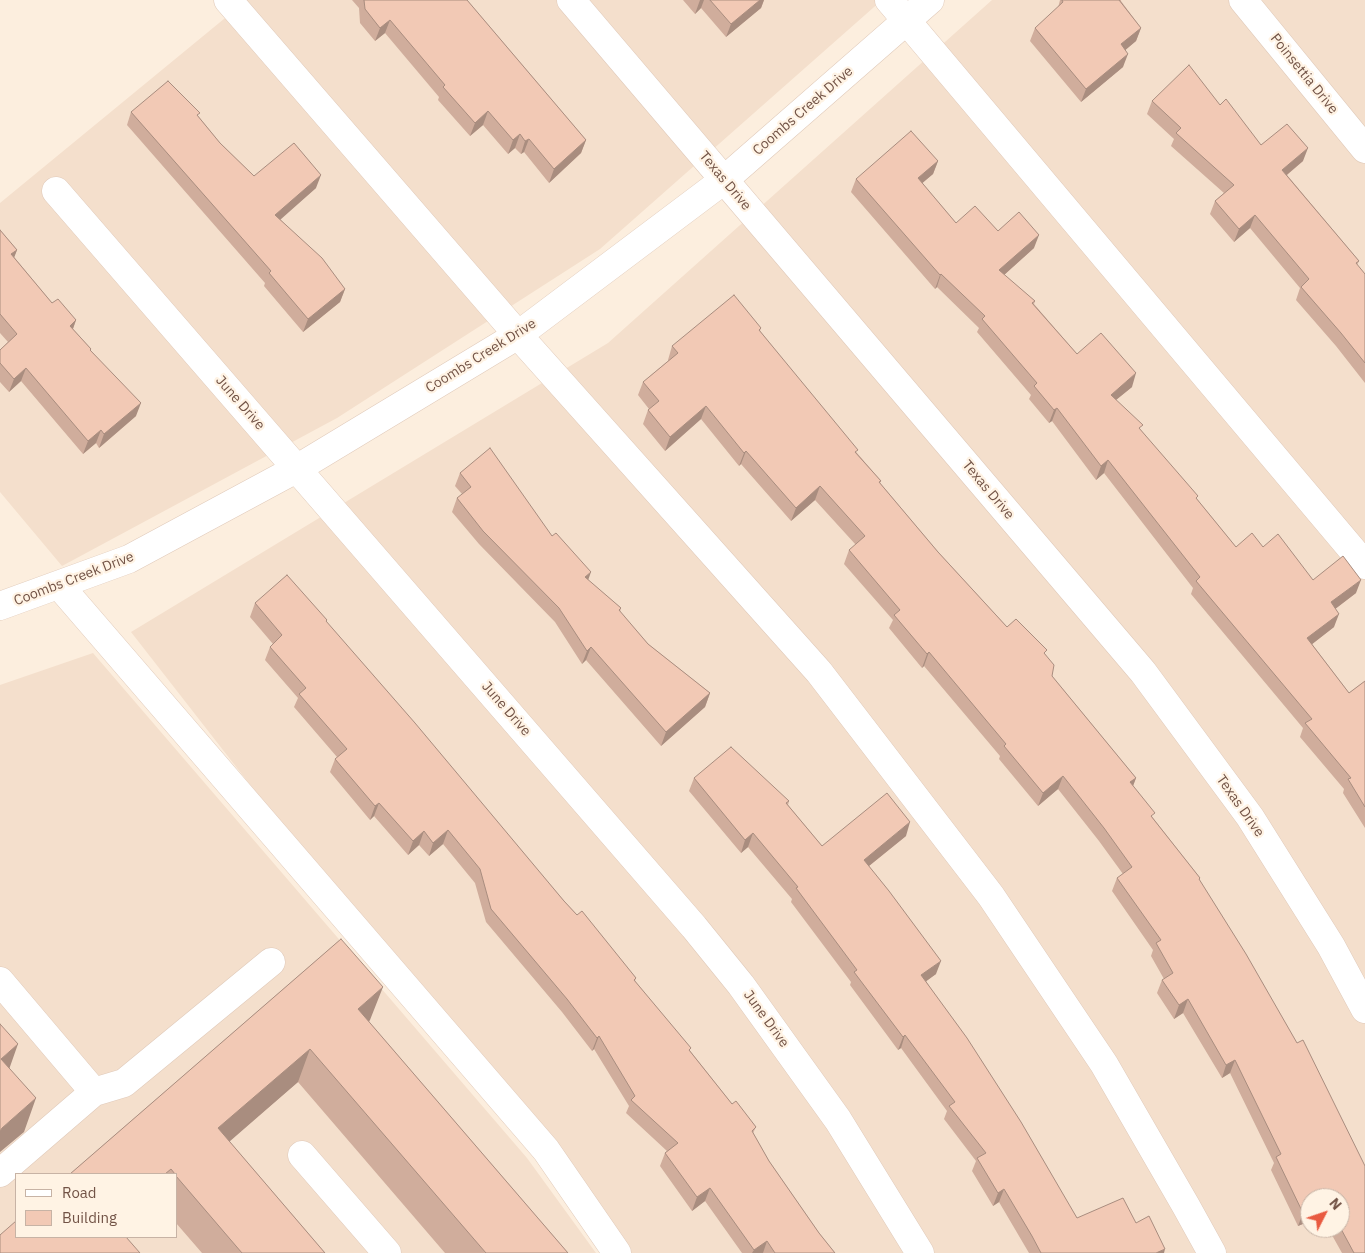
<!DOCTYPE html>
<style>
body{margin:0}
#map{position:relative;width:1365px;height:1253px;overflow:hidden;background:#fceede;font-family:"IBM Plex Sans",sans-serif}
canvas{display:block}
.legend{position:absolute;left:15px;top:1173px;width:162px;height:65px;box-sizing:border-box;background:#fff3e4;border:1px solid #c7b3a5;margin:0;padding:6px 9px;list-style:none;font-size:15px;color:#725346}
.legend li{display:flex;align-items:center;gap:10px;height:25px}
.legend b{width:25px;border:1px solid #c7b3a5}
.north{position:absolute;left:1300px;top:1188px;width:50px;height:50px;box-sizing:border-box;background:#fff3e4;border:1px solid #c7b3a5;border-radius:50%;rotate:49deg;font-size:14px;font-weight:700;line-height:20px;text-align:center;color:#725346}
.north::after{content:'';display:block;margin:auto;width:18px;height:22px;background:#e95a40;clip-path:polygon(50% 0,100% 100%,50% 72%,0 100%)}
</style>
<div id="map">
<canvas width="1365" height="1253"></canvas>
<ul class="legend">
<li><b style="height:6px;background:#fff"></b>Road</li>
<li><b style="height:14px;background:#f2c9b5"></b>Building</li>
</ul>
<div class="north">N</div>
</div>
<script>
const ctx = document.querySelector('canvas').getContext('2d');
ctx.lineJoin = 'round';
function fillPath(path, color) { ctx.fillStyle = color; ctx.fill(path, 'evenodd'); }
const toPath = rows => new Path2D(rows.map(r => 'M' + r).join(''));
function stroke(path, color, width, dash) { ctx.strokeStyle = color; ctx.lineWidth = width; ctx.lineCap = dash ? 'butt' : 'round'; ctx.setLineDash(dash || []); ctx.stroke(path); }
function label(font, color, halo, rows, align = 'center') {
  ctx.font = font + ' "IBM Plex Sans",sans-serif'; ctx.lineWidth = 4.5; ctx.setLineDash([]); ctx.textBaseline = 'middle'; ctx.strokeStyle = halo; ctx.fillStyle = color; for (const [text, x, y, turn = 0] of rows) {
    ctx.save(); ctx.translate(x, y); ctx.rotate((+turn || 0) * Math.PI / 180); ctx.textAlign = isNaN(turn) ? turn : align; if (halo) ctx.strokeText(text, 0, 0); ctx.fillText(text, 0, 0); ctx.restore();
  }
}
fillPath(toPath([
 [247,0,882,0,600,249,337,418,62,566,0,492,0,203],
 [992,0,1365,0,1365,1253,615,1253,131,632,608,343],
 [1310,1198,1340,1198,1340,1228,1310,1228],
 [93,653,527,1158,596,1253,0,1253,0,685],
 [16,1174,176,1174,176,1237,16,1237]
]), '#f4dfcc');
const minor = toPath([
 [228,0,518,335,819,672,991,896,1104,1064,1186,1206,1212,1253],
 [571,0,1143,672,1250,817,1331,946,1365,1009],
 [889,0,1365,565],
 [1243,0,1365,149],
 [56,191,694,927,741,985,838,1120,920,1253],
 [59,585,546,1150,617,1253],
 [0,606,129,559,298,468,518,335,724,180,930,0],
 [0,981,94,1092,0,1173],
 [94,1092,124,1083,271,962],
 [302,1155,387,1253]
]);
stroke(minor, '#e0caba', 29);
stroke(minor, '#fff', 28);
fillPath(toPath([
 [352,0,467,0,586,140,581,153,549,183,524,152,521,154,515,148,508,154,483,125,470,136,438,100,439,97,385,33,375,41,360,23,359,8],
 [683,0,764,0,761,8,726,37,701,8,695,14],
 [1060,0,1121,0,1121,1,1141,28,1136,41,1125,50,1123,67,1081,102,1030,41,1035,28,1058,8],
 [1152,101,1220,105,1261,145,1303,161,1287,175,1359,261,1357,265,1365,274,1365,383,1336,346,1296,300,1300,288,1250,228,1234,242,1210,214,1215,201,1224,193,1171,146,1174,139,1147,114],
 [131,112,198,116,220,143,254,176,316,188,280,219,345,289,340,302,303,332,264,286,265,283,127,125],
 [938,161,933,174,922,183,956,223,998,231,1034,248,1004,275,1035,301,1034,304,1077,354,1132,387,1116,400,1236,547,1263,547,1313,580,1356,593,1335,609,1334,627,1312,644,1349,693,1365,681,1365,828,1343,793,1344,789,1300,737,1303,728,1191,594,1193,588,1104,473,1096,480,1052,421,1049,423,1029,399,1031,395,977,332,979,328,937,287,935,289,851,192,856,179],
 [0,230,17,250,14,257,52,303,76,320,73,329,91,349,91,351,136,416,99,448,96,443,83,454,21,381,9,392,0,382,0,350,8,342,0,333],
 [761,328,760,331,857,453,881,481,880,483,938,552,1007,627,1046,655,1052,676,1136,778,1133,786,1153,818,1200,878,1199,881,1365,1253,1342,1253,1328,1228,1340,1228,1340,1198,1310,1198,1310,1221,1298,1226,1271,1170,1274,1163,1230,1073,1222,1078,1183,1013,1174,1019,1157,993,1162,980,1164,979,1151,956,1153,950,1112,891,1117,878,1123,874,1099,841,1058,789,1038,806,999,759,1000,756,924,666,922,668,889,628,893,620,844,564,849,550,856,545,815,500,791,521,741,464,739,466,701,419,665,451,643,424,648,410,649,409,638,395,643,382,668,361,668,360,672,346],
 [460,473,552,536,588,580,621,608,620,612,648,644,710,693,705,707,661,746,586,660,582,664,555,622,479,544,452,512,457,498,462,494,455,486],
 [255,603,326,622,564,901,636,978,635,981,732,1104,756,1127,753,1133,769,1161,819,1233,835,1253,742,1253,705,1201,692,1211,660,1166,665,1153,667,1151,626,1113,629,1106,594,1049,592,1051,562,1012,486,922,475,883,443,844,429,856,419,845,408,855,374,816,370,820,330,772,335,759,337,757,294,707,298,698,265,660,270,647,273,644,250,617],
 [694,778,789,801,788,805,822,846,906,836,869,866,936,974,926,981,1077,1218,1136,1223,1164,1253,1029,1253,999,1202,993,1206,972,1171,976,1161,944,1119,947,1111,901,1048,898,1050,850,985,851,982,791,902,792,899,748,847,741,853,689,791],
 [341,939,370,1020,369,1022,568,1253,445,1253,298,1082,229,1141,325,1253,202,1253,176,1223,176,1174,70,1174]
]), '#d0ad9c');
fillPath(toPath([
 [700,0,704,0,701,8,695,14],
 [760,0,764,0,761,8,726,37,731,24],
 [390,20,385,33,375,41,380,28],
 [1141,28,1136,41,1116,58,1121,44],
 [1128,54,1123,67,1081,102,1086,89],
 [488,111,483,125,470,136,475,123],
 [520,134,515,148,508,154,513,140],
 [529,139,524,152,521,154,525,141],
 [586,140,581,153,549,183,554,169],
 [1308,148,1303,161,1277,183,1282,170],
 [938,161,933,174,913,191,918,178],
 [321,175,316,188,271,228,275,215],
 [1255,215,1250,228,1234,242,1239,229],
 [1039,235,1034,248,994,284,999,270],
 [17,250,12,263,11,254],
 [941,274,937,287,935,289,940,275],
 [345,289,340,302,303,332,308,319],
 [76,320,71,334,70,326],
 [26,368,21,381,9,392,14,379],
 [1136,373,1132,387,1106,408,1111,395],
 [141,403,136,416,99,448,104,434],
 [706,406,701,419,665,451,670,437],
 [1057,408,1052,421,1049,423,1054,410],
 [101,430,96,443,83,454,88,441],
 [746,451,741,464,739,466,744,453],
 [1108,460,1104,473,1096,480,1101,466],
 [820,486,815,500,791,521,796,508],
 [591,572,586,586,585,577],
 [1361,580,1356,593,1326,616,1331,602],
 [1339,614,1334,627,1302,652,1307,638],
 [591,647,586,660,582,664,587,651],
 [929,652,924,666,922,668,927,654],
 [710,693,705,707,661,746,666,732],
 [1063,776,1058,789,1038,806,1043,793],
 [1136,778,1131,791,1130,782],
 [379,803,374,816,370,820,375,806],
 [910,822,906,836,859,874,864,860],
 [448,830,443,844,429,856,433,843],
 [424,831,419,845,408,855,413,841],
 [753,833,748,847,741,853,745,840],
 [941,961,936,974,917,988,921,975],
 [383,987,370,1020,346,1042,358,1009],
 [1188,999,1183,1013,1174,1019,1179,1005],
 [905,1035,901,1048,898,1050,903,1037],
 [599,1036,594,1049,592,1051,597,1038],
 [18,1044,6,1078,1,1059],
 [310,1049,298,1082,206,1162,218,1128],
 [1235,1060,1230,1073,1222,1078,1226,1065],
 [36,1098,24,1132,0,1152,0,1131,2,1128],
 [710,1188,705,1201,692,1211,697,1197],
 [1004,1189,999,1202,993,1206,998,1193],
 [1310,1210,1310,1221,1298,1226,1303,1213],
 [767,1241,763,1253,752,1253,754,1250],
 [1165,1249,1164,1253,1156,1253]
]), '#a98d7f');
const building = toPath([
 [364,0,467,0,586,140,554,169,529,139,525,141,520,134,513,140,488,111,475,123,443,87,445,85,390,20,380,28,365,9,364,0],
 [710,0,760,0,731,24,710,0],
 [1062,0,1119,0,1141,28,1121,44,1128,54,1086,89,1035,28,1063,2,1062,0],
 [1189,65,1220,105,1226,99,1261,145,1287,124,1308,148,1282,170,1359,261,1356,263,1365,274,1365,363,1341,333,1301,287,1309,279,1255,215,1239,229,1215,201,1234,185,1176,133,1181,128,1152,101,1189,65],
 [168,81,200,113,197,115,220,143,254,176,294,143,321,175,275,215,322,258,345,289,308,319,269,273,271,271,131,112,168,81],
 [911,131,938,161,918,178,956,223,975,206,998,231,1019,212,1039,235,999,270,1035,301,1032,303,1077,354,1101,333,1136,373,1111,395,1143,425,1139,428,1198,496,1196,498,1236,547,1252,533,1263,547,1278,534,1313,580,1343,556,1361,580,1331,602,1339,614,1307,638,1349,693,1365,681,1365,807,1348,779,1351,778,1305,723,1312,719,1196,581,1200,577,1108,460,1101,466,1057,408,1054,410,1034,386,1037,383,982,319,985,316,941,274,940,275,856,179,911,131],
 [0,230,17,250,11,254,52,303,58,299,76,320,70,326,91,349,90,350,141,403,104,434,101,430,88,441,26,368,14,379,0,363,0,350,17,334,0,314,0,230],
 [734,295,761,328,759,330,858,450,855,452,881,481,879,482,938,552,1007,627,1016,619,1047,650,1044,653,1054,665,1052,676,1136,778,1130,782,1155,813,1151,816,1200,878,1199,879,1246,954,1297,1043,1303,1040,1365,1166,1365,1253,1354,1253,1340,1227,1340,1198,1310,1198,1310,1210,1303,1213,1276,1157,1281,1154,1235,1060,1226,1065,1188,999,1179,1005,1162,980,1173,973,1156,943,1161,940,1117,878,1132,867,1104,828,1063,776,1043,793,1004,746,1006,744,929,652,927,654,894,615,900,610,849,550,865,536,820,486,796,508,746,451,744,453,706,406,670,437,648,410,659,401,643,382,678,353,672,346,734,295],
 [490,448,552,536,556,533,591,572,585,577,621,608,619,610,648,644,710,693,666,732,591,647,587,651,559,608,483,531,457,498,471,487,460,473,490,448],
 [287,575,327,620,326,621,415,723,564,901,577,915,582,911,636,978,634,980,691,1048,689,1050,732,1104,736,1101,756,1127,752,1131,769,1161,819,1233,835,1253,775,1253,767,1241,754,1250,710,1188,697,1197,665,1153,678,1143,631,1100,635,1096,599,1036,597,1038,567,999,491,909,480,869,448,830,433,843,424,831,413,841,379,803,375,806,335,759,347,749,299,694,306,688,270,647,282,635,255,603,287,575],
 [731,747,789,801,786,803,822,846,887,793,910,822,864,860,889,891,941,961,921,975,967,1038,1021,1122,1077,1218,1123,1198,1136,1223,1149,1216,1165,1249,1156,1253,1041,1253,1032,1236,1004,1189,998,1193,977,1158,986,1153,949,1106,955,1102,905,1035,903,1037,854,972,857,970,796,888,798,887,753,833,745,840,694,778,731,747],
 [341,939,383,987,358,1009,568,1253,486,1253,310,1049,218,1128,325,1253,242,1253,176,1176,176,1174,175,1174,171,1169,165,1174,70,1174,341,939],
 [0,1024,18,1044,1,1059,36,1098,2,1128,0,1131,0,1024],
 [16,1221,16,1237,126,1237,140,1253,0,1253,0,1235,16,1221]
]);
fillPath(building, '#f2c9b5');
stroke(building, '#a98d7f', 1);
label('14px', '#725346', '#fff3e4', [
 ["Poinsettia Drive",1304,74,51],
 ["Coombs Creek Drive",803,111,-41],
 ["Texas Drive",725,181,50],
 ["Coombs Creek Drive",481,356,-32],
 ["June Drive",240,403,49],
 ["Texas Drive",988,490,50],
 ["Coombs Creek Drive",74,579,-21],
 ["June Drive",506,709,49],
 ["Texas Drive",1240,806,55],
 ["June Drive",766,1019,54]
]);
</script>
